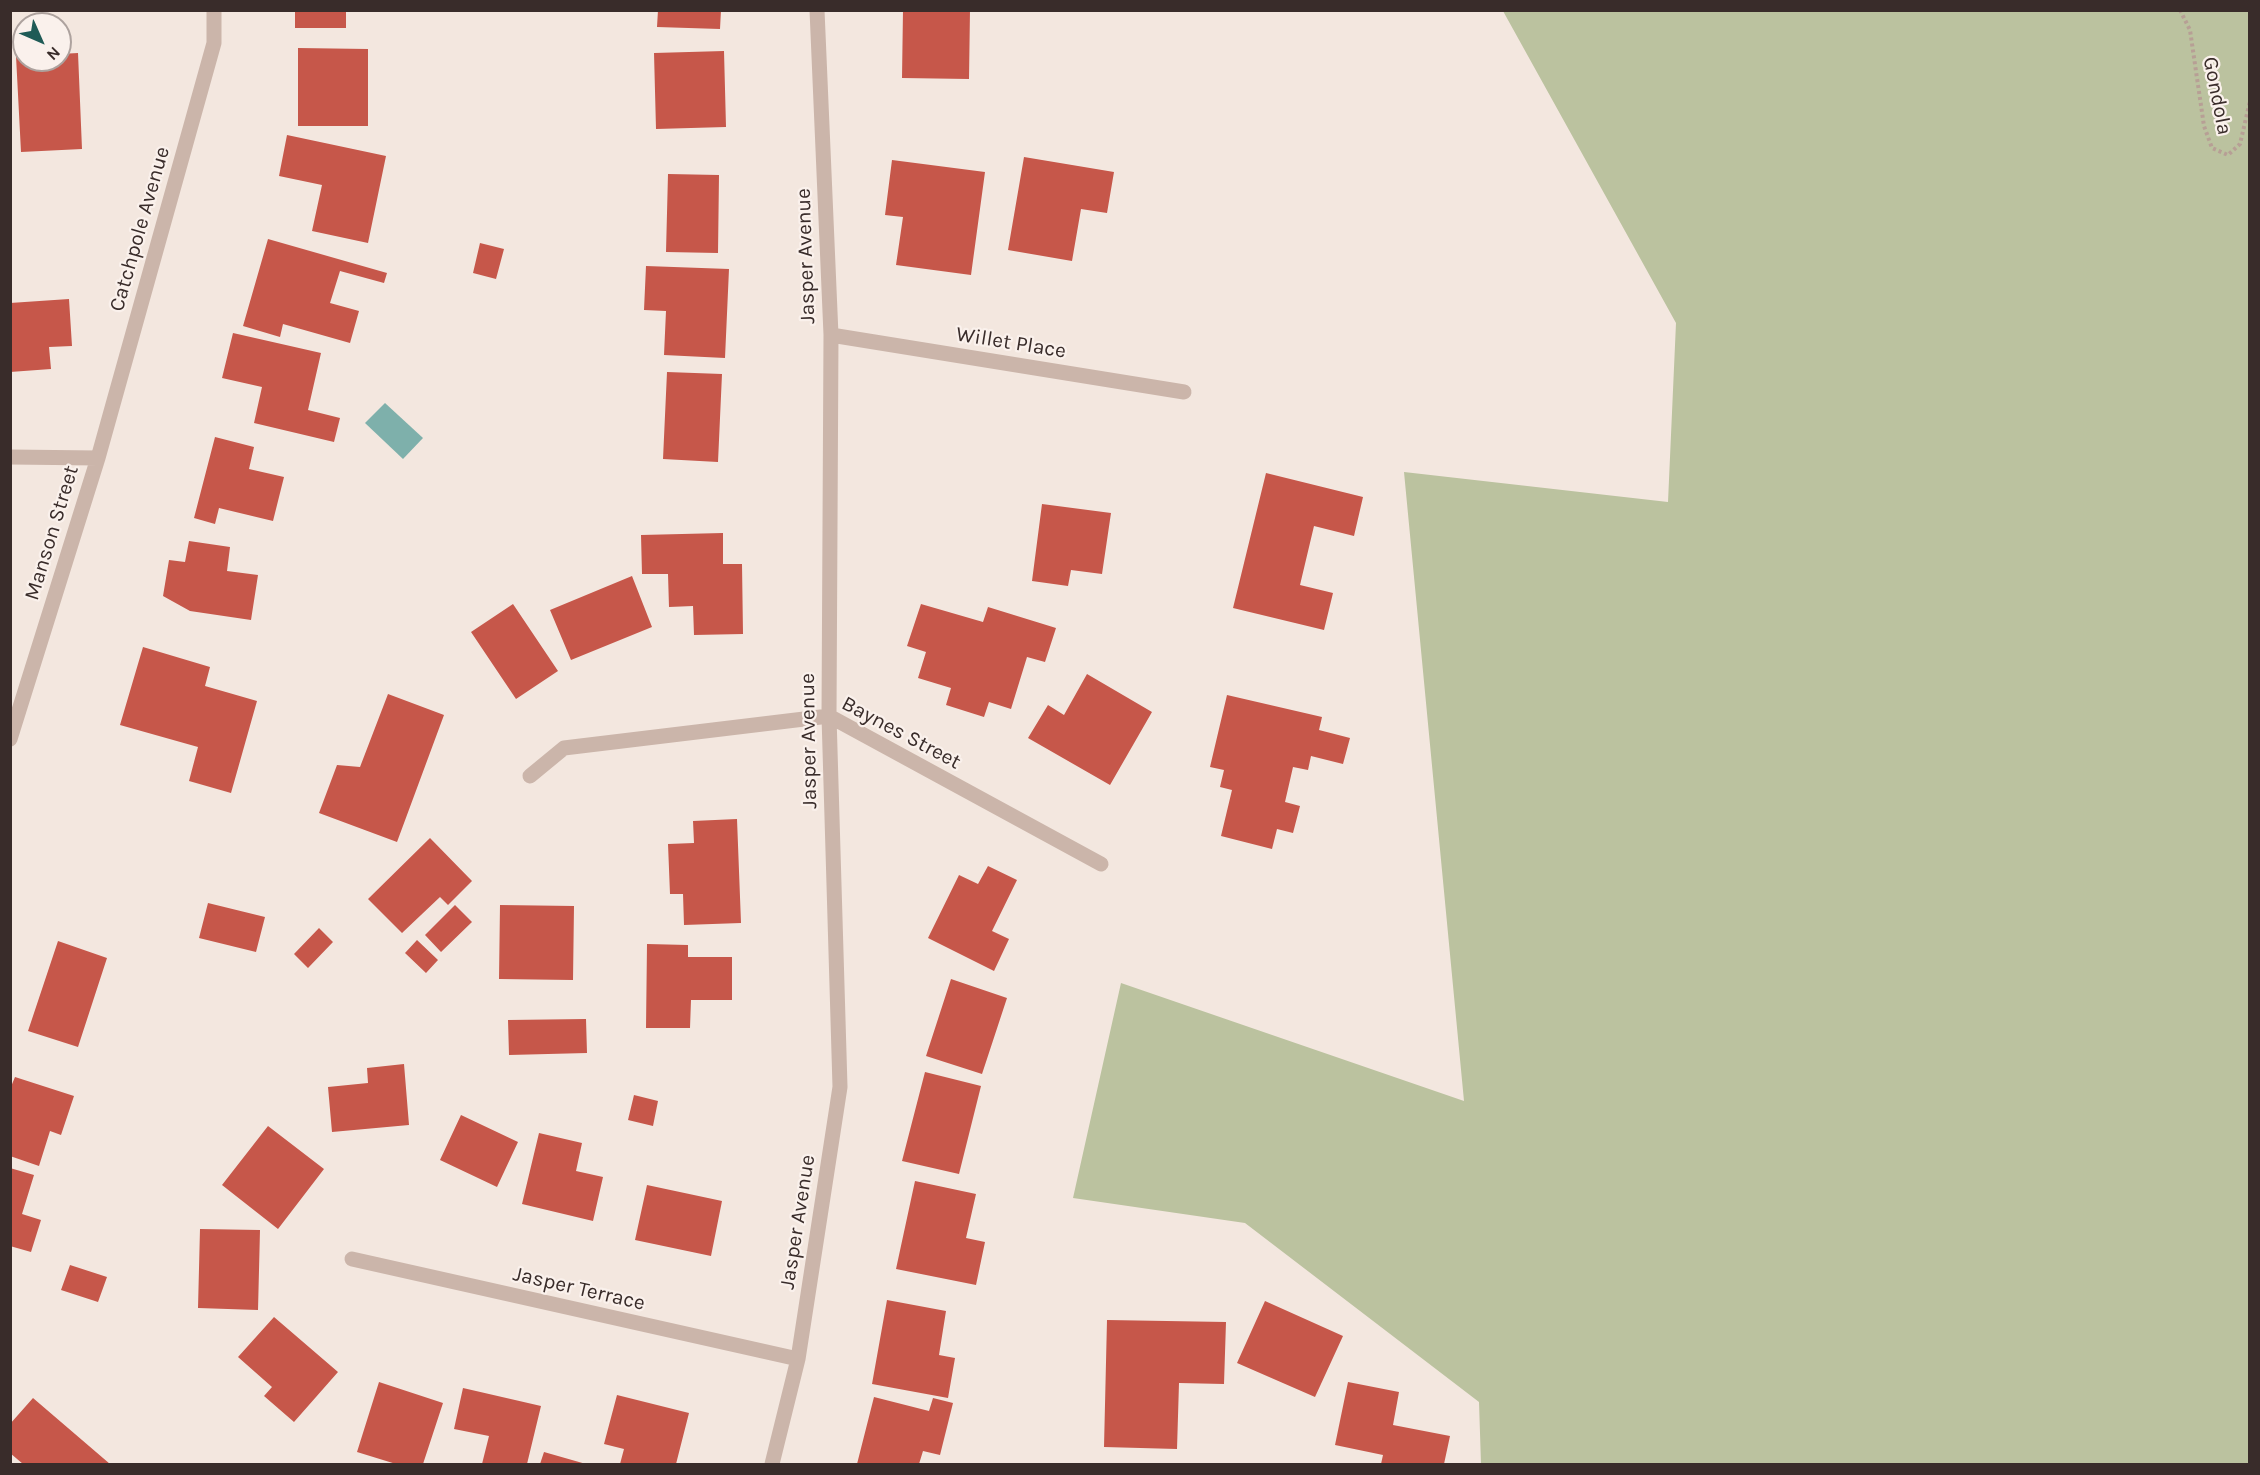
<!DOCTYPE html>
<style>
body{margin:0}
#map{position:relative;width:2260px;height:1475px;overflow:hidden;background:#f3e7df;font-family:Karla,sans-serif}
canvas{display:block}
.frame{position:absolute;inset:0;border:12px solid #392c2a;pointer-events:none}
.north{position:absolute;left:12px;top:12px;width:60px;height:60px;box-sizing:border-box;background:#faf1ec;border:2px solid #ada29e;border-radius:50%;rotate:135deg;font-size:16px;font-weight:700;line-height:24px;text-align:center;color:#392c2a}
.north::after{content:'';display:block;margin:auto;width:21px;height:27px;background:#1f5b56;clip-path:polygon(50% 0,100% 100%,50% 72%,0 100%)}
</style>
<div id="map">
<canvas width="2260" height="1475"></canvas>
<div class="frame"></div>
<div class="north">N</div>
</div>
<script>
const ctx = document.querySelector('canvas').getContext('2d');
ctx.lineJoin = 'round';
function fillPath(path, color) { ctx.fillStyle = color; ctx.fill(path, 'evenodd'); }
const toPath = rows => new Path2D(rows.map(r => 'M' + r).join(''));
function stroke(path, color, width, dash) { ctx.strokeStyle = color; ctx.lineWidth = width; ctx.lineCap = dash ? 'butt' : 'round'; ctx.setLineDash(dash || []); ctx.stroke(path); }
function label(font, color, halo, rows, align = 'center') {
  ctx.font = font + ' Karla,sans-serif'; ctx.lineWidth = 4.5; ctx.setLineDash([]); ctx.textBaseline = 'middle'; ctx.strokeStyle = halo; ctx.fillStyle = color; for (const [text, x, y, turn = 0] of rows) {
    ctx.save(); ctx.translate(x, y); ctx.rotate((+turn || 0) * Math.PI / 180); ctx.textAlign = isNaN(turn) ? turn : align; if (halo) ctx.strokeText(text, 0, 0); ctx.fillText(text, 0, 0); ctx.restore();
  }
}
fillPath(toPath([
 [1503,11,2249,11,2249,1464,1481,1464,1479,1402,1245,1223,1073,1198,1121,983,1464,1101,1404,472,1668,502,1676,323]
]), '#bbc29f');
fillPath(toPath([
 [385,403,423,438,403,459,365,423]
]), '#7eb0ab');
fillPath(toPath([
 [295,10,346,10,346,28,295,28],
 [658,10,721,10,720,29,657,27],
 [903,10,970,10,969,79,902,78],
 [298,48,368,49,368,126,298,126],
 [724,51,726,127,656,129,654,53],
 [78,53,82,149,21,152,16,56,24,56,24,60,60,60,60,54],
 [287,135,386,156,368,243,312,231,322,185,279,176],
 [1024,157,1114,172,1107,213,1081,209,1072,261,1008,250],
 [892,160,985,172,971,275,896,265,903,217,885,215],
 [668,174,719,175,718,253,666,252],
 [268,239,387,273,384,283,340,271,330,303,359,311,350,343,283,324,280,337,243,326],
 [480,243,504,249,496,279,473,273],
 [646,266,729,269,725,358,664,355,666,311,644,310],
 [69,299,72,346,49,347,51,369,10,372,10,303],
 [233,333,321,353,308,410,340,418,334,442,254,423,262,387,222,378],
 [667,372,722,374,718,462,663,459],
 [215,437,254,447,249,469,284,477,273,521,219,508,215,524,194,518],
 [1266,473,1363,497,1354,536,1314,526,1300,585,1333,593,1324,630,1233,608],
 [1042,504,1111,513,1102,574,1071,570,1068,586,1032,581],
 [723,533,723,564,742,564,743,634,694,635,693,606,669,607,668,574,642,574,641,535],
 [189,541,230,547,227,571,258,575,251,620,190,611,163,596,169,560,185,562],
 [632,576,652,627,571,660,550,610],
 [513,604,558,671,516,699,471,632],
 [921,604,983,622,988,607,1056,628,1045,662,1027,657,1011,709,989,702,984,717,946,705,951,688,918,678,926,652,907,646],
 [143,647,210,667,205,686,257,701,231,793,189,781,198,747,120,725],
 [1087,674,1152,712,1110,785,1028,738,1048,705,1064,715],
 [388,694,444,715,397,842,319,813,337,765,360,767],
 [1227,695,1322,717,1319,730,1350,738,1343,764,1311,756,1308,770,1293,767,1285,802,1300,806,1293,833,1277,829,1272,849,1221,836,1232,790,1220,787,1224,770,1210,767],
 [737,819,741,923,684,925,683,894,670,894,668,844,694,843,693,821],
 [430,838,472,881,448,905,440,897,402,933,368,899],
 [988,866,1017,880,992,931,1009,939,994,971,928,938,959,875,978,884],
 [208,903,265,917,256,952,199,938],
 [455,905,472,922,441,952,425,935],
 [500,905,574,906,573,980,499,979],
 [319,928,333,942,308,968,294,954],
 [417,940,438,960,426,973,405,953],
 [58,941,107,958,78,1047,28,1031],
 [647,944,688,945,688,957,732,957,732,1000,691,1000,690,1028,646,1028],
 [951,979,1007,998,982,1074,926,1056],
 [586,1019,587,1053,509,1055,508,1020],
 [404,1064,409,1125,332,1132,328,1087,368,1083,367,1068],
 [925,1072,981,1086,959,1174,902,1161],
 [15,1077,74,1096,61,1135,50,1131,39,1166,10,1156,10,1089],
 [634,1095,658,1101,653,1126,628,1120],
 [461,1115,518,1142,497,1187,440,1160],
 [268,1126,324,1169,278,1229,222,1185],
 [539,1133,582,1143,576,1171,603,1177,593,1221,522,1204],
 [10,1168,34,1175,22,1214,41,1220,31,1252,10,1246],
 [915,1181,976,1194,966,1238,985,1242,976,1285,896,1269],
 [647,1185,722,1201,711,1256,635,1240],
 [200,1229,260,1230,258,1310,198,1308],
 [70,1265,107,1277,98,1302,61,1290],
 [887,1300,946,1311,939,1355,955,1358,948,1398,872,1384],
 [1265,1301,1343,1336,1315,1397,1237,1363],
 [274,1317,338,1372,294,1422,264,1396,272,1387,238,1357],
 [1107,1320,1226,1322,1224,1384,1179,1383,1177,1449,1104,1447],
 [379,1382,443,1403,423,1464,396,1464,357,1452],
 [1348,1382,1399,1392,1393,1425,1450,1436,1444,1464,1381,1464,1383,1455,1335,1445],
 [463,1388,541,1406,527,1464,482,1464,489,1436,454,1429],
 [617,1395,689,1413,676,1464,620,1464,624,1449,604,1444],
 [874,1397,929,1411,933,1398,953,1403,940,1455,923,1451,919,1464,857,1464],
 [33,1398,110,1464,23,1464,10,1453,10,1424],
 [544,1452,586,1464,540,1464]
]), '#c6574a');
stroke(toPath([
 [2180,10,2190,30,2204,126,2212,148,2228,155,2240,144,2250,101]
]), '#b79f95', 4, [3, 3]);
stroke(toPath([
 [831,335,1184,392],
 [10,457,98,458],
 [10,739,98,458,214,43,214,10],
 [530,776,564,748,829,716,1101,864],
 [352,1259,798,1359],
 [772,1464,798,1359,840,1087,829,716,831,335,817,10]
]), '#cbb5aa', 15);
label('21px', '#392c2a', '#faf1ec', [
 ["Gondola",2217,96,79],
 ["Catchpole Avenue",140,229,-74],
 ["Jasper Avenue",806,256,-92],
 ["Willet Place",1011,343,9],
 ["Manson Street",52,533,-73],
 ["Baynes Street",901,733,28],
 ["Jasper Avenue",809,741,-91],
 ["Jasper Avenue",798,1222,-81],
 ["Jasper Terrace",579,1289,13]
]);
</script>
